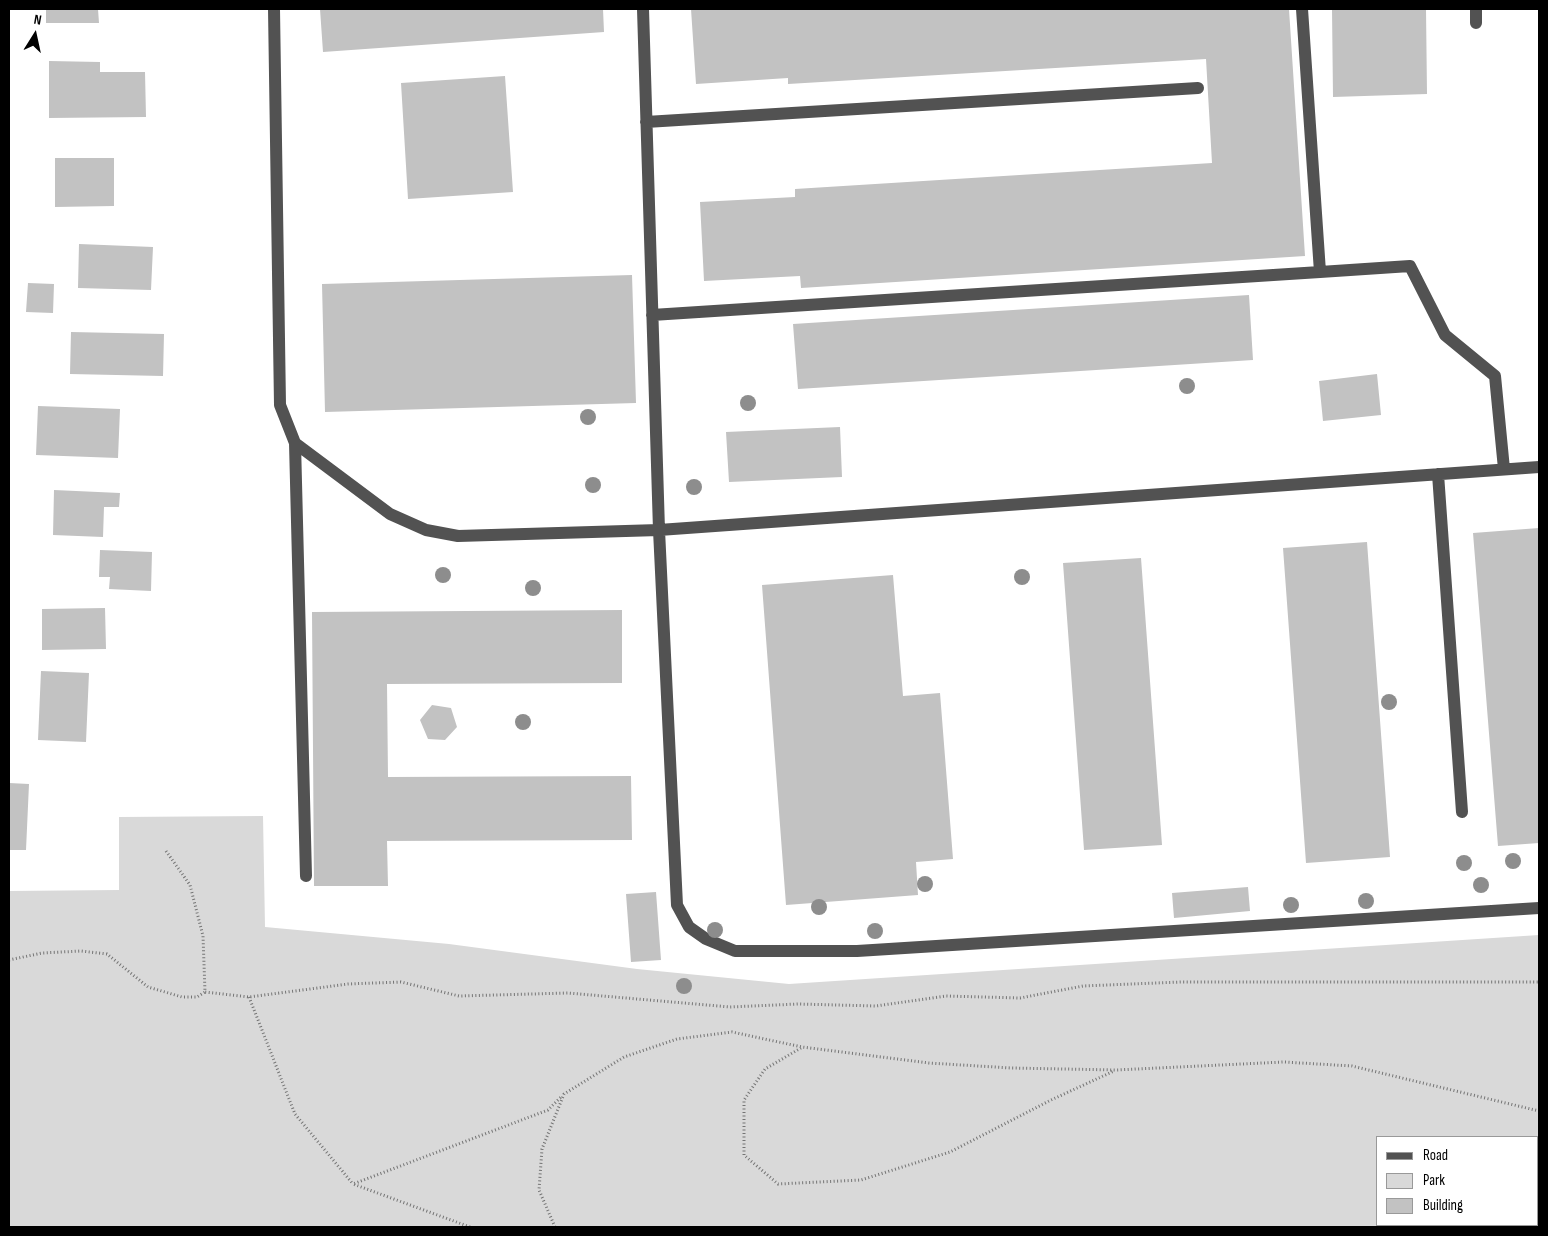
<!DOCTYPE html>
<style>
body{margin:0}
#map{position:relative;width:1548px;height:1236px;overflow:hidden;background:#fff;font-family:"Sofia Sans Condensed",sans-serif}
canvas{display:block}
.frame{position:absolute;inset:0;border:10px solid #000;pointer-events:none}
.legend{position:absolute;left:1376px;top:1136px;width:162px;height:90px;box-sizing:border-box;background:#fff;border:1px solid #999;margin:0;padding:6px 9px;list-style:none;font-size:15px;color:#000}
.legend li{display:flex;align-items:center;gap:10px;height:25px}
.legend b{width:25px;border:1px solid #999}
.north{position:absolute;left:10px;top:10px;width:50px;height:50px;-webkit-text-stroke:4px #fff;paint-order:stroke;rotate:10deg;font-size:14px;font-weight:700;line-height:20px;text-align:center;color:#000}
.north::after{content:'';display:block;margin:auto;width:18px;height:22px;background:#000;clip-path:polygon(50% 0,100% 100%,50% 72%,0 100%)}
</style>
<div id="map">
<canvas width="1548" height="1236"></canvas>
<div class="frame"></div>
<ul class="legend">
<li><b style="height:6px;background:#525252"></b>Road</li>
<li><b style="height:14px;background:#d9d9d9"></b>Park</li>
<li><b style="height:14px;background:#c2c2c2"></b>Building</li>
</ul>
<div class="north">N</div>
</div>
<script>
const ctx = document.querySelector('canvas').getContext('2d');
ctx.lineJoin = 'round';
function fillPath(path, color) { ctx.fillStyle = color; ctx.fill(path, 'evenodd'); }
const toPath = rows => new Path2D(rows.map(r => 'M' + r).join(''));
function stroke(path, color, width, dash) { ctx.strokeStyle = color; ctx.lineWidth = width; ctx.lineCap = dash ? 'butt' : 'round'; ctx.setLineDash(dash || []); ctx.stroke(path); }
fillPath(toPath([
 [263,816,265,927,449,944,637,969,789,984,1539,935,1539,1227,9,1227,9,891,119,890,119,817],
 [1377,1137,1537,1137,1537,1225,1377,1225]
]), '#d9d9d9');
fillPath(toPath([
 [46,9,98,9,99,23,46,23],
 [320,9,603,9,604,32,323,52],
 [691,9,1289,9,1305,256,801,288,800,276,704,281,700,202,795,197,795,189,1212,163,1206,59,788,84,788,78,696,84],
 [1332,9,1426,9,1427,94,1333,97],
 [49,61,100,62,100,72,145,72,146,117,49,118],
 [505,76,513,192,408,199,401,83],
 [55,158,114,158,114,206,55,207],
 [79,244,153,247,151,290,78,288],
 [632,275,636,403,325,412,322,284],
 [28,283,54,284,53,313,26,312],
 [1249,295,1253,360,798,389,793,324],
 [71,332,164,334,163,376,70,374],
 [1377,374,1381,415,1323,421,1319,381],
 [38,406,120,409,118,458,36,455],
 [840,427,842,477,729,482,726,432],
 [54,490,120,493,119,507,104,507,103,537,53,535],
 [1539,528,1539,843,1498,846,1473,533],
 [1367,542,1390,857,1306,863,1283,548],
 [100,550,152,552,151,591,109,589,110,577,99,577],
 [1141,558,1162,845,1084,850,1063,563],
 [893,575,903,696,940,693,953,859,916,862,918,895,786,905,762,585],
 [105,608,106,649,42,650,42,609],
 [622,610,622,683,387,684,388,777,631,776,632,840,387,841,388,886,314,886,312,612],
 [41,671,89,673,86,742,38,740],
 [432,705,451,708,457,727,445,740,428,739,420,720],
 [9,783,29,784,26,850,9,850],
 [1248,887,1250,911,1174,918,1172,893],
 [656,892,661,960,631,962,626,894]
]), '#c2c2c2');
stroke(toPath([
 [166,851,190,885,203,936,205,992,249,997,348,984,401,982,459,996,568,993,730,1007,798,1004,876,1006,946,996,1020,998,1083,986,1181,982,1539,982],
 [9,960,42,953,81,951,107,954,148,987,182,997,197,997,205,992],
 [249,997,295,1114,353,1184],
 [801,1048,765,1069,744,1100,744,1155,778,1184,861,1180,950,1152,1051,1100,1114,1071],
 [470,1227,353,1184,548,1110,561,1097],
 [555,1227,539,1190,542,1149,564,1094,624,1057,677,1039,732,1032,802,1047,929,1063,1011,1068,1116,1070,1284,1062,1352,1066,1539,1111]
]), '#747474', 3, [1, 2.5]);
stroke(toPath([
 [274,9,280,405,295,443,306,876],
 [643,9,659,530,677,905,689,927,706,939,735,951,857,951,1539,908],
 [1302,9,1320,272,1410,266,1445,335,1495,376,1504,469],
 [1476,9,1476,23],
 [646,122,1198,88],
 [652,315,1320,272],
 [295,443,390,514,426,530,458,536,659,530,1539,467],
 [1438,474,1462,812]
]), '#525252', 12);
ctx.fillStyle = '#8d8d8d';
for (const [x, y] of [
 [1187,386],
 [748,403],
 [588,417],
 [593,485],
 [694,487],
 [443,575],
 [1022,577],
 [533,588],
 [1389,702],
 [523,722],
 [1513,861],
 [1464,863],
 [925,884],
 [1481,885],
 [1366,901],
 [1291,905],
 [819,907],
 [715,930],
 [875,931],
 [684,986]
]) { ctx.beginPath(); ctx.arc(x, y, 8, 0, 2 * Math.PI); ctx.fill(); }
</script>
